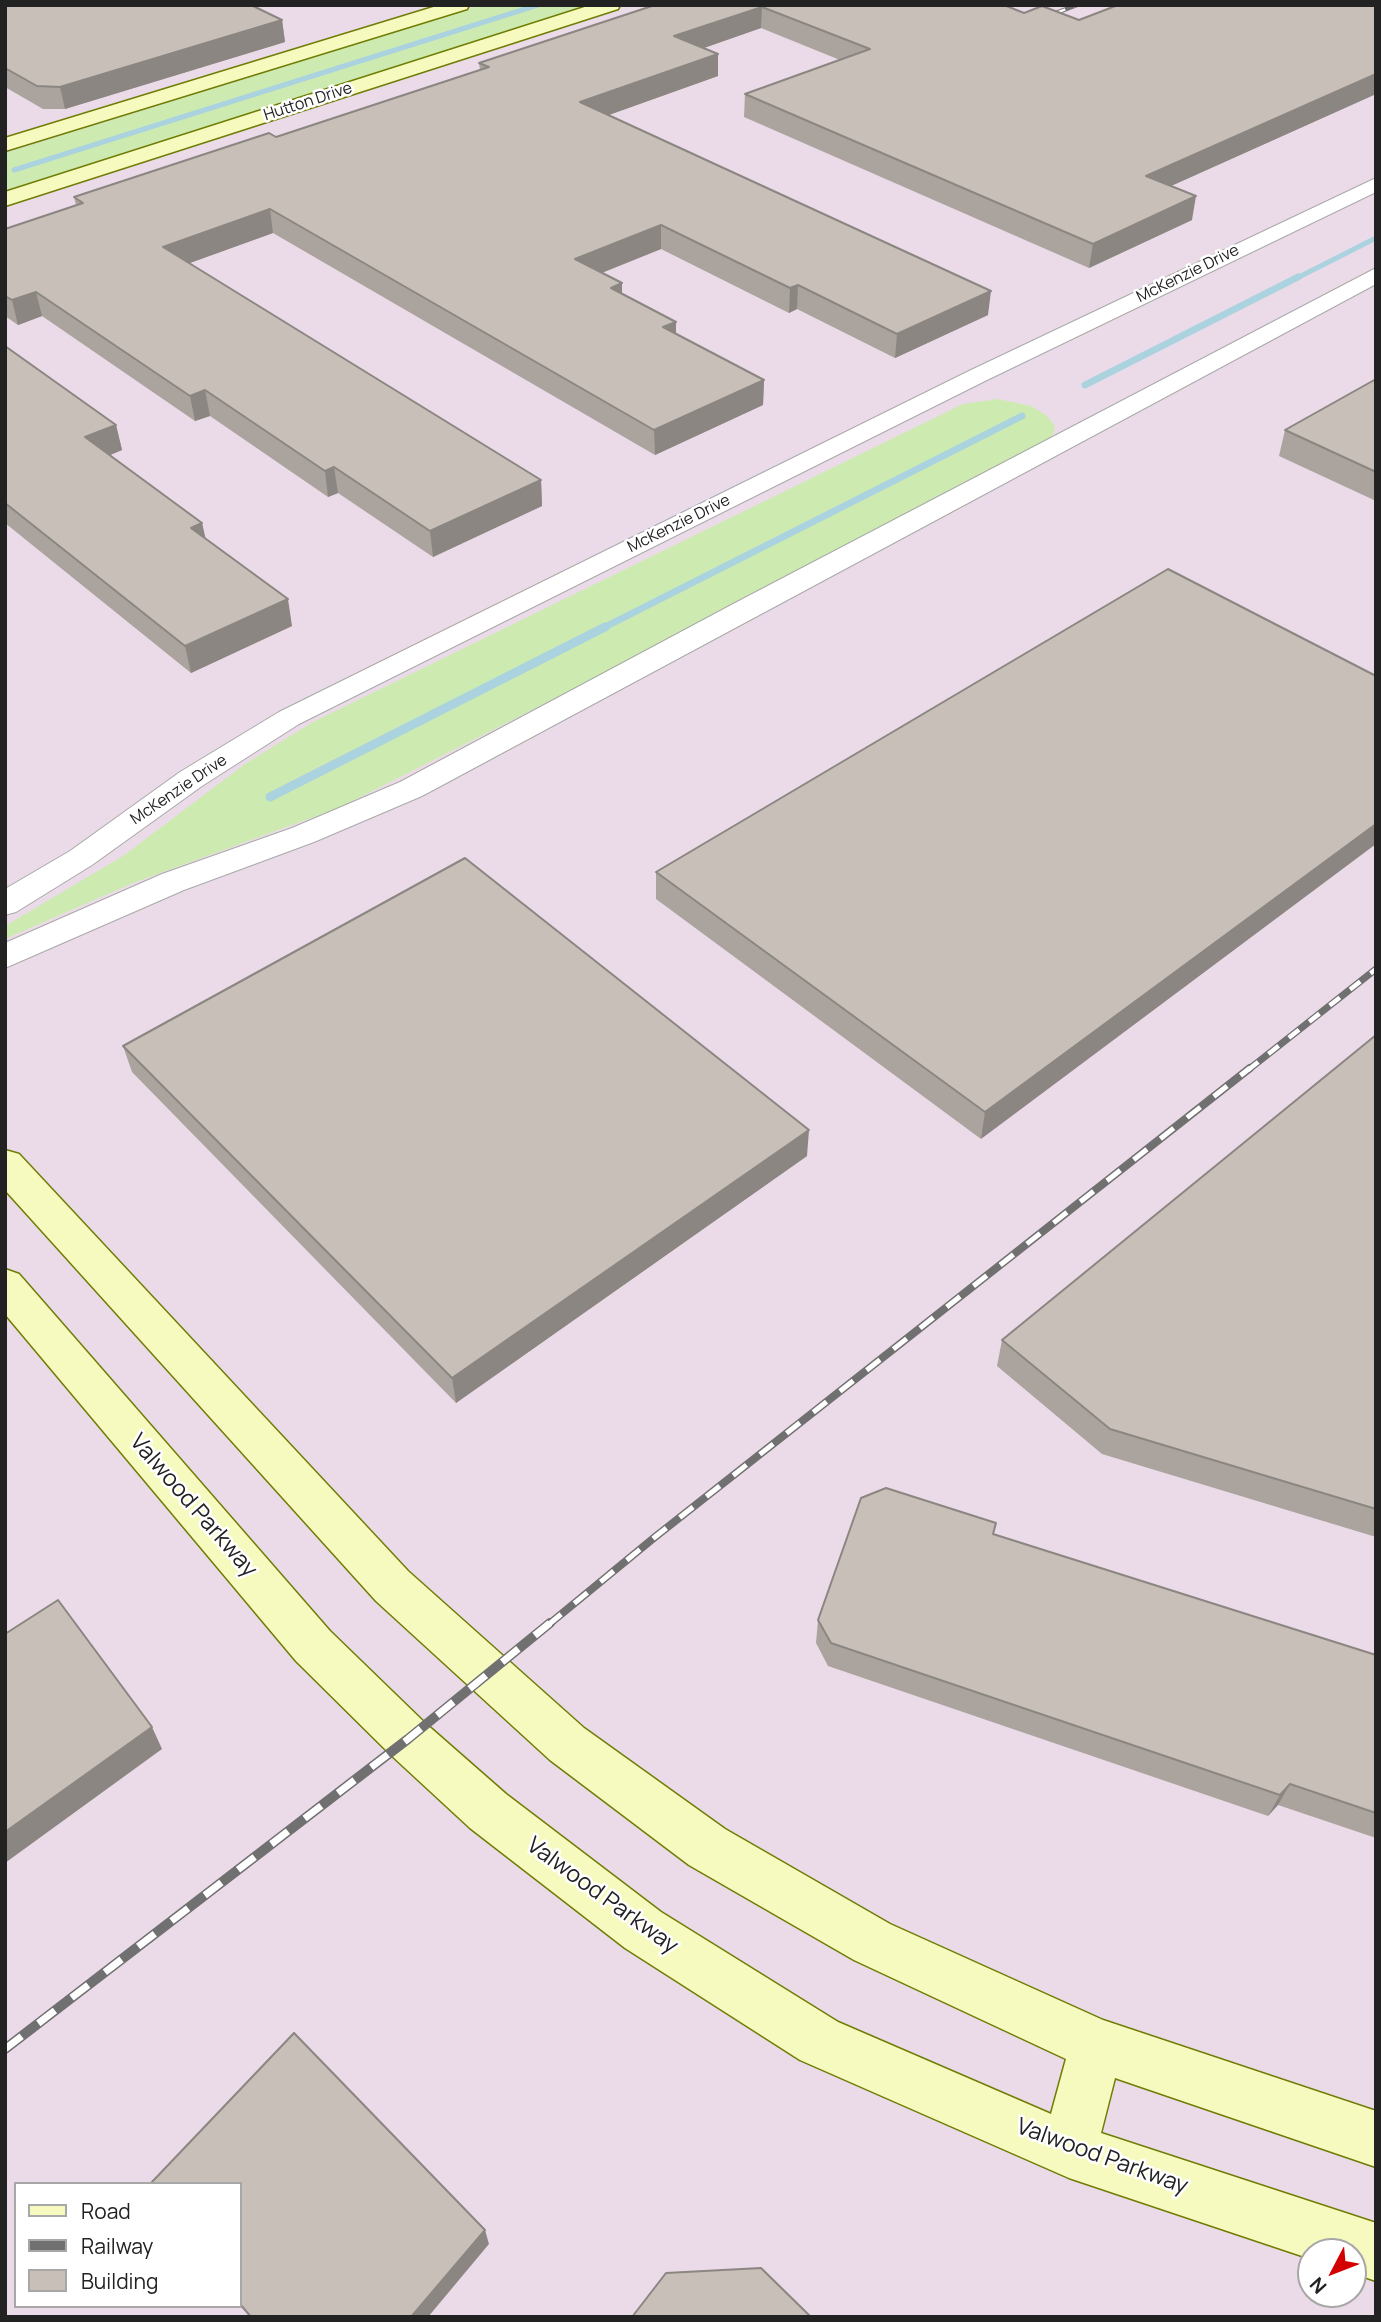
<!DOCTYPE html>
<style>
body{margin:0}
#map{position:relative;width:1381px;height:2322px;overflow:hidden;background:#f2efe9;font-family:Manrope,sans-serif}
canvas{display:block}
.frame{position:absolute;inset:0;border:7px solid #222;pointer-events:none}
.legend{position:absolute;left:14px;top:2182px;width:228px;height:126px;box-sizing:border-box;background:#fff;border:2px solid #a7a7a7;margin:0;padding:9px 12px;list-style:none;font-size:21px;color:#222}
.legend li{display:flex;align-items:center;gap:14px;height:35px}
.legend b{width:35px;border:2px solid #a7a7a7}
.north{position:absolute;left:1297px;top:2238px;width:70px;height:70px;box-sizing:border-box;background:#fff;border:2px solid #a7a7a7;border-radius:50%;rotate:228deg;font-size:19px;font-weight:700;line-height:28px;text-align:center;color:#222}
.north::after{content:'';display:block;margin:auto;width:24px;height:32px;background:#d40000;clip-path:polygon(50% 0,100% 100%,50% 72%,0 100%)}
</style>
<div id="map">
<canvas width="1381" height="2322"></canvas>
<div class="frame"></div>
<ul class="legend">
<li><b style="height:9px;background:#f7fabf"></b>Road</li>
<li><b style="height:9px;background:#707070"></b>Railway</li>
<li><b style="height:19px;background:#c7bfb8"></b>Building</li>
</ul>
<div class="north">N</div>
</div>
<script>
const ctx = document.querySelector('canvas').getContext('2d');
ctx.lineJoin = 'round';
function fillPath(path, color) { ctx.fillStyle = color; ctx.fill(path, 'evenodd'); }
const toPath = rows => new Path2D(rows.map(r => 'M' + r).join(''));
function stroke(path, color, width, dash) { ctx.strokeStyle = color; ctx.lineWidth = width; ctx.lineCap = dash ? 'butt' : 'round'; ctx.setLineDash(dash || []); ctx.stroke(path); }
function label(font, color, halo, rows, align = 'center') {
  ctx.font = font + ' Manrope,sans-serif'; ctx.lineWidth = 5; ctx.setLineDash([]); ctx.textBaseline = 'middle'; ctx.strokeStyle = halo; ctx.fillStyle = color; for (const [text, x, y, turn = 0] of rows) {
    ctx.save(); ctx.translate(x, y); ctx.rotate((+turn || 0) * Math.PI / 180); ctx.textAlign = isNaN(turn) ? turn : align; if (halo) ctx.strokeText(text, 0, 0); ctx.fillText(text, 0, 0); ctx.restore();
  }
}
fillPath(toPath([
 [5,5,1376,5,1376,2317,5,2317],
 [16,2184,240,2184,240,2306,16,2306],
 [1311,2252,1353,2252,1353,2294,1311,2294]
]), '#ebdbe8');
fillPath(toPath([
 [482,5,599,5,24,189,5,189,5,153],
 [998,399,1031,406,1046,415,1055,426,1053,435,1043,445,660,645,341,807,133,883,5,939,5,926,123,856,245,764,313,722,963,404]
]), '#cdebb0');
stroke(toPath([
 [14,170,538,5],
 [1295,279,1376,238]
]), '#aad3df', 5);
stroke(toPath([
 [1085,385,1298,277],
 [601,629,1022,416]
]), '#aad3df', 7);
stroke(toPath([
 [270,797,605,627]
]), '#aad3df', 9);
const street = toPath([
 [1376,178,1376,192,985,381,299,724,202,786,92,865,16,912,5,915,5,889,70,851,180,772,279,712,969,371,1376,178],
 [1376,268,1376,284,422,796,314,842,184,890,5,968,5,943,162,874,292,828,400,782,735,603,1376,268]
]);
const secondary = toPath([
 [440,5,469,5,467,9,5,151,5,138,440,5],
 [591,5,620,5,618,9,5,206,5,192,591,5],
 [5,1150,19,1154,408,1571,584,1728,725,1829,890,1924,1103,2020,1376,2111,1376,2167,1115,2078,1101,2133,1376,2223,1376,2281,1353,2273,1353,2252,1311,2252,1311,2259,1069,2178,800,2060,625,1948,470,1828,391,1755,296,1661,5,1314,5,1269,19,1274,330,1631,425,1723,506,1794,661,1912,838,2022,1051,2114,1066,2059,854,1960,689,1865,550,1760,376,1601,5,1190,5,1150]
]);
stroke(street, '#a9a9a9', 2);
stroke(secondary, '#707d05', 3);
fillPath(street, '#fff');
fillPath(secondary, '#f7fabf');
const railFar3 = toPath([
 [1040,19,1077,5]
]);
const railFar2 = toPath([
 [1248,1070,1376,969]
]);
const railFar1 = toPath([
 [548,1625,655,1537,1250,1068]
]);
const rail = toPath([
 [5,2049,408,1739,550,1623]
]);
stroke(railFar3, '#707070', 4.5);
stroke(railFar2, '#707070', 7);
stroke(railFar1, '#707070', 8);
stroke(rail, '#707070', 10);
stroke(railFar3, '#fff', 2.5, [9]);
stroke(railFar2, '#fff', 4.5, [13]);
stroke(railFar1, '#fff', 5, [17]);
stroke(rail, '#fff', 7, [21]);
fillPath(toPath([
 [5,5,282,20,285,42,65,109,43,109,5,87],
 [655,5,1004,5,1024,13,1079,20,1376,94,1171,186,1192,220,1089,268,744,117,745,94,840,60,761,28,704,48,718,54,718,76,608,115,988,315,895,358,797,309,789,313,661,249,602,273,622,283,622,293,676,322,676,334,764,380,763,405,655,455,273,233,189,263,541,480,542,506,433,557,338,493,328,497,210,416,195,421,42,316,18,325,5,316,5,229,76,205,74,197,276,137,480,70,479,63],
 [5,346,116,425,122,450,110,455,202,523,205,539,292,626,191,673,5,523],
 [1376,379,1376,501,1279,456,1285,430],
 [1168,569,981,1139,656,899,656,872],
 [1376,1035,1376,1537,1102,1454,997,1366,1002,1340],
 [123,1046,807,1156,456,1403,132,1072],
 [994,1534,1376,1655,1376,1838,1278,1805,1268,1816,828,1666,816,1643,818,1620]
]), '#aba49e');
fillPath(toPath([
 [762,7,761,28,675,58,674,36],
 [282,20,285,42,65,109,60,87],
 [718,54,718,76,581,125,580,102],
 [1376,74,1376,94,1142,199,1146,176],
 [1196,196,1192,220,1089,268,1093,244],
 [270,209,273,233,168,271,163,247],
 [661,225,661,249,576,283,575,259],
 [622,283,622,308,611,288],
 [798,285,797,309,789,313,790,288],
 [991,291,988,315,895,358,897,334],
 [36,292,42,316,18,325,12,300],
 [676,322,676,347,663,327],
 [764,380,763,405,655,455,654,430],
 [205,390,210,416,195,421,190,396],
 [116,425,122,450,91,463,85,437],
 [334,467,338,493,328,497,325,471],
 [541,480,542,506,433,557,430,531],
 [202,523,208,549,191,528],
 [288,599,292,626,191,673,185,646],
 [1376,824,1376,844,981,1139,985,1112],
 [809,1130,807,1156,456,1403,452,1378],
 [152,1727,162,1749,5,1863,5,1832],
 [1290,1784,1278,1805,1268,1816,1280,1795],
 [485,2230,489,2244,428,2317,411,2317]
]), '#8b8681');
const building = toPath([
 [5,5,251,5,282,20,60,87,37,86,5,68,5,5],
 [655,5,1004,5,1024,13,1042,6,1079,20,1118,5,1376,5,1376,74,1146,176,1196,196,1093,244,745,94,870,49,762,7,674,36,718,54,580,102,991,291,897,334,798,285,790,288,661,225,575,259,622,283,611,288,676,322,663,327,764,380,654,430,270,209,163,247,541,480,430,531,334,467,325,471,205,390,190,396,36,292,12,300,5,296,5,229,83,203,74,197,269,133,276,137,489,67,479,63,655,5],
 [5,346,116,425,85,437,202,523,191,528,288,599,185,646,5,503,5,346],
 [1376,379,1376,472,1285,430,1376,379],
 [1168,569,1376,676,1376,824,985,1112,656,872,1168,569],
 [465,858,809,1130,452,1378,123,1046,465,858],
 [1376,1035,1376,1509,1110,1429,1002,1340,1376,1035],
 [886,1488,996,1523,993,1534,1376,1655,1376,1813,1290,1784,1280,1795,831,1643,818,1620,861,1498,886,1488],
 [58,1600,152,1727,5,1832,5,1634,58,1600],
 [294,2033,485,2230,411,2317,251,2317,240,2304,240,2184,150,2184,294,2033],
 [761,2268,811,2317,632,2317,666,2273,761,2268]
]);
fillPath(building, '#c7bfb8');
stroke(building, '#8b8681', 2);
label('16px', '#222', '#fff', [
 ["Hutton Drive",308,102,-18],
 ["McKenzie Drive",1188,274,-26],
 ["McKenzie Drive",679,524,-26],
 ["McKenzie Drive",179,790,-34]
]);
label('23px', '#222', '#fff', [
 ["Valwood Parkway",193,1506,49],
 ["Valwood Parkway",602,1896,36],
 ["Valwood Parkway",1102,2157,20]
]);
</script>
